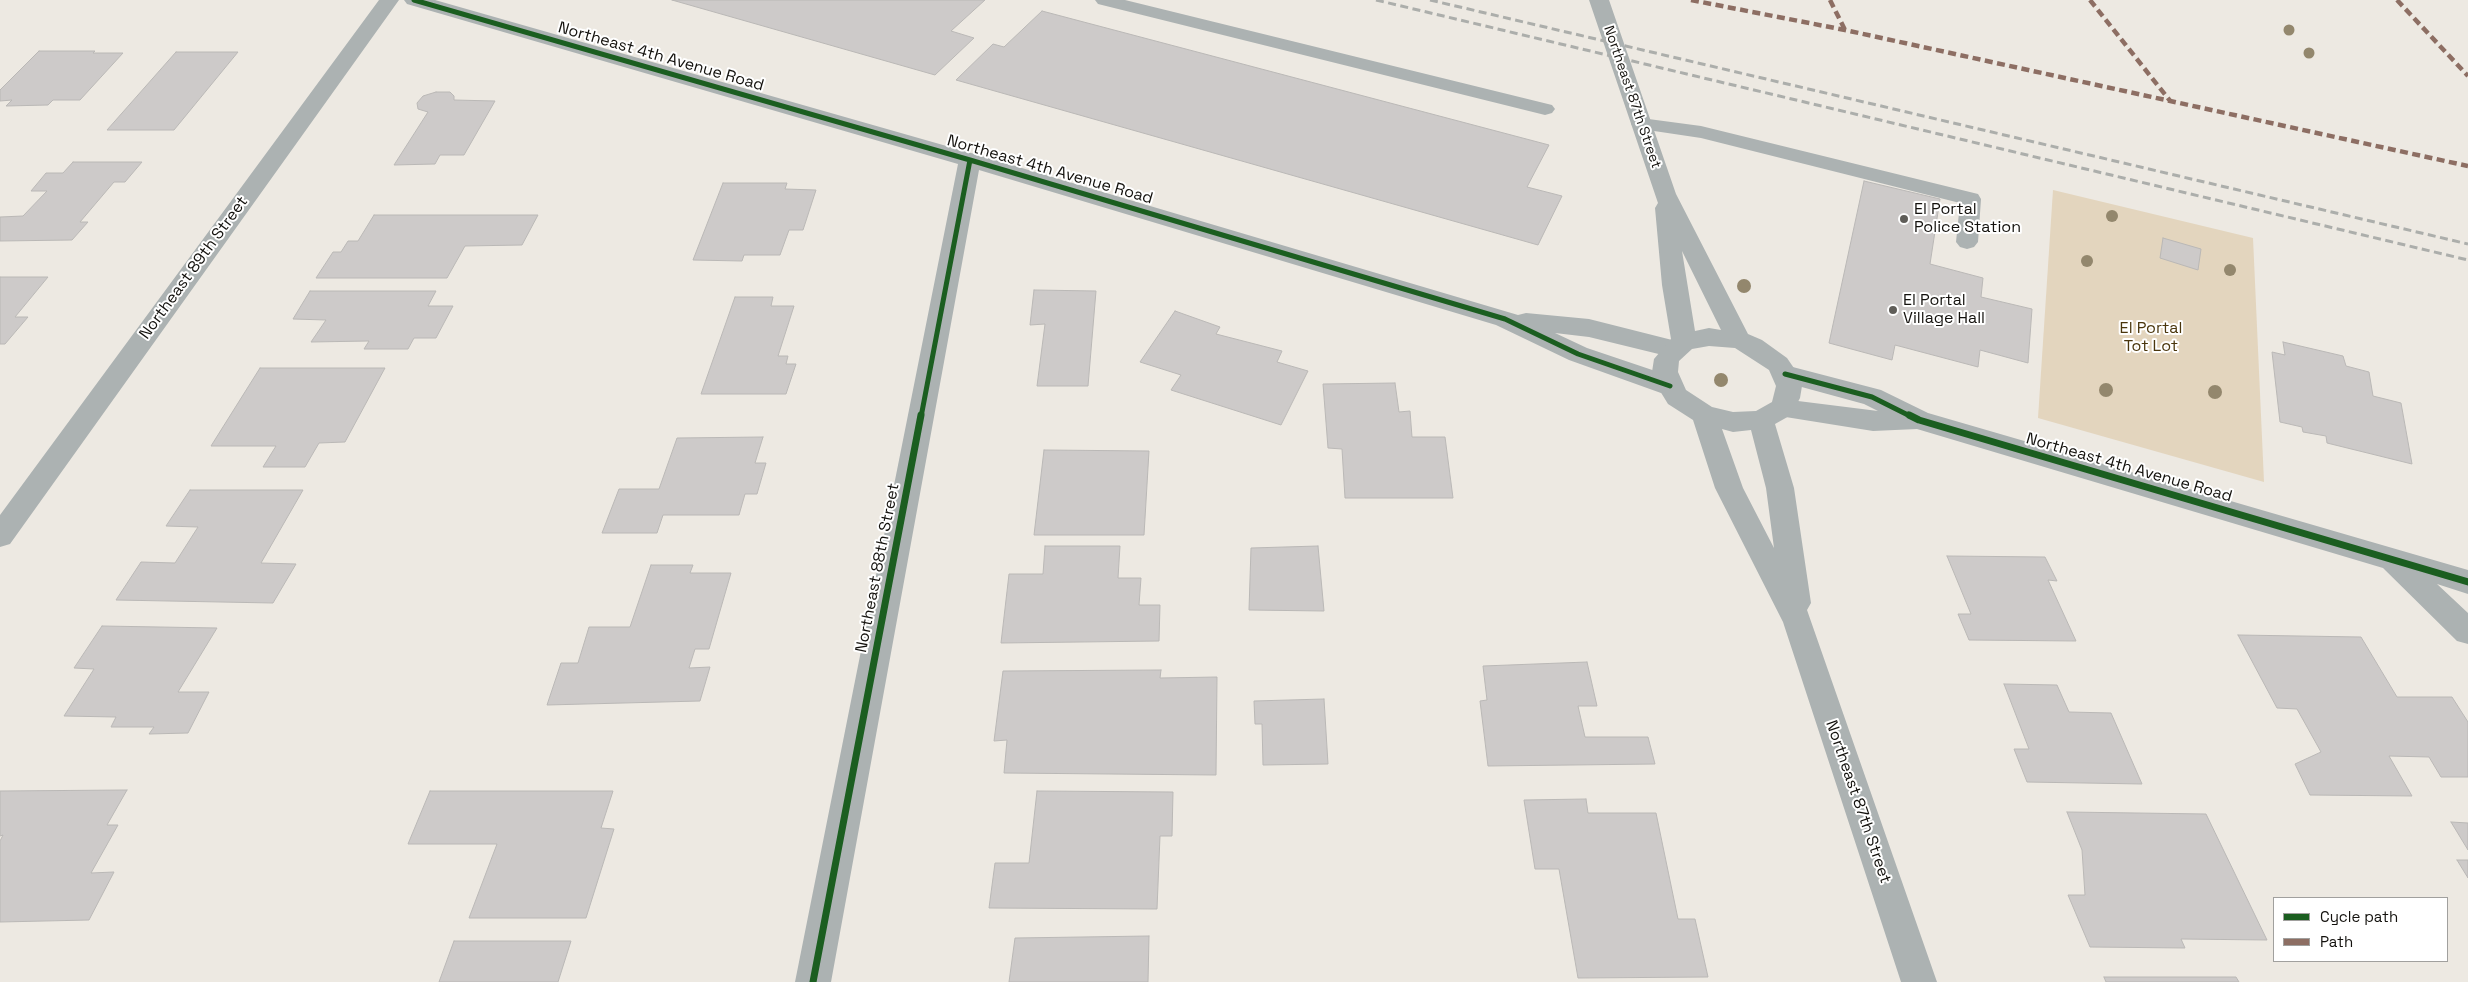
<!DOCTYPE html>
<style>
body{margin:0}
#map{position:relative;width:2468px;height:982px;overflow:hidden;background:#ede9e2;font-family:"Space Grotesk",sans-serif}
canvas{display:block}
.legend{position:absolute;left:2273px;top:897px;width:175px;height:65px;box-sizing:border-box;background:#fff;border:1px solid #a1a09e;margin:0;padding:6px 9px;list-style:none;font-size:15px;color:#13110d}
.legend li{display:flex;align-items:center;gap:10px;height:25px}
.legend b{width:25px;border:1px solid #a1a09e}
</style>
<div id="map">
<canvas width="2468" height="982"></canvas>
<ul class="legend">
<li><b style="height:6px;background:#1b5e20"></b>Cycle path</li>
<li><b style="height:6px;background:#8d6e63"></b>Path</li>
</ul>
</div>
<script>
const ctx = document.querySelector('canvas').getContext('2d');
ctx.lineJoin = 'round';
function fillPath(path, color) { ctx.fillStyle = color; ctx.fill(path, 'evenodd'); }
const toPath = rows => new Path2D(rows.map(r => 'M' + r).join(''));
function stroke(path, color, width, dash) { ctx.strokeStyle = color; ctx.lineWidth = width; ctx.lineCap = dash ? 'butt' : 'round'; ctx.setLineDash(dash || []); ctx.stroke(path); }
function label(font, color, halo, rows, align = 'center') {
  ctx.font = font + ' "Space Grotesk",sans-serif'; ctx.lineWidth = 4; ctx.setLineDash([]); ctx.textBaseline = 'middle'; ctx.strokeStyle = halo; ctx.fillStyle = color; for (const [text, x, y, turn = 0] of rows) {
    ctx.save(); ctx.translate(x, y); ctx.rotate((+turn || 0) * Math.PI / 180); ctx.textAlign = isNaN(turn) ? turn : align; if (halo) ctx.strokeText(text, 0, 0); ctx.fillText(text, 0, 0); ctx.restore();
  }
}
fillPath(toPath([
 [2053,190,2253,238,2264,482,2038,418]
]), '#e3d5be');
const building = toPath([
 [672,0,985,0,951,31,974,38,935,75,672,0],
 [1042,11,1549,145,1527,187,1562,196,1538,245,956,80,993,44,1004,47,1042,11],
 [39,51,95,51,93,53,123,53,80,100,53,100,48,105,6,106,12,100,0,101,0,90,39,51],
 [176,52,238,52,174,130,107,130,176,52],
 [436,92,450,92,454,96,454,100,495,101,464,155,440,155,435,164,394,165,428,112,418,109,417,103,423,96,436,92],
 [73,162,142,162,125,182,114,182,80,222,88,222,72,240,0,241,0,217,23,216,47,191,31,191,46,173,63,173,73,162],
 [1864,181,1940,199,1930,264,1983,278,1981,297,2032,309,2028,363,1980,350,1978,367,1895,345,1892,360,1829,343,1864,181],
 [723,183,787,183,785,189,816,190,803,230,789,230,780,255,744,255,742,261,693,260,723,183],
 [374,215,538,215,522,245,465,246,447,278,316,278,333,252,341,252,348,241,358,241,374,215],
 [2163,238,2201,249,2198,270,2160,258,2163,238],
 [0,277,48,277,15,317,28,317,5,344,0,344,0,277],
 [1034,290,1096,291,1088,386,1037,386,1045,324,1030,325,1034,290],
 [310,291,436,291,428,306,453,306,436,338,414,338,408,349,364,349,369,341,311,342,326,320,293,319,310,291],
 [735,297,773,297,771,306,794,306,778,356,788,356,786,364,796,364,786,394,701,394,735,297],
 [1175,311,1220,327,1216,334,1282,351,1277,362,1308,371,1281,425,1171,390,1181,375,1140,362,1175,311],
 [2283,342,2343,356,2346,366,2369,372,2373,396,2401,403,2412,464,2327,443,2326,436,2303,432,2302,427,2280,422,2272,352,2285,355,2283,342],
 [260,368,385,368,345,442,319,443,305,467,263,467,276,446,211,446,260,368],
 [1395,383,1399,412,1410,411,1412,437,1445,437,1453,498,1345,498,1342,449,1328,448,1323,384,1395,383],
 [763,437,755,463,766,463,757,494,745,494,739,515,663,515,657,533,602,533,619,489,659,489,677,438,763,437],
 [1044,450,1149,451,1144,535,1034,535,1044,450],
 [190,490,303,490,261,563,296,564,273,603,116,600,141,562,175,563,198,527,166,526,190,490],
 [1045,546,1120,546,1118,578,1141,578,1139,605,1160,605,1159,641,1001,643,1009,574,1043,574,1045,546],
 [1318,546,1324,611,1249,610,1251,548,1318,546],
 [1947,556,2045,557,2057,581,2048,580,2076,641,1969,640,1958,614,1971,614,1947,556],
 [651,565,693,565,690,573,731,573,709,649,695,649,689,668,710,667,700,701,547,705,561,663,578,663,589,627,630,627,651,565],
 [102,626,217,628,178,692,209,692,188,733,149,734,154,727,111,727,116,717,64,716,94,669,74,668,102,626],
 [2238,635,2361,637,2397,697,2452,697,2468,722,2468,777,2441,777,2429,757,2389,756,2412,796,2310,795,2295,764,2321,752,2297,709,2277,708,2238,635],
 [1587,662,1597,706,1578,706,1585,737,1648,737,1655,764,1488,766,1480,701,1487,700,1483,666,1587,662],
 [1161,670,1160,678,1217,677,1216,775,1004,773,1007,740,994,741,1003,671,1161,670],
 [2004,684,2057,685,2069,712,2111,713,2142,784,2027,782,2014,749,2029,749,2004,684],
 [1324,699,1328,764,1263,765,1262,724,1255,724,1254,701,1324,699],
 [127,790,107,825,118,825,91,873,114,872,89,920,0,922,0,841,3,835,0,836,0,791,127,790],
 [430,791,613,791,601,828,614,829,586,918,469,918,497,844,408,844,430,791],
 [1037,791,1173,792,1172,836,1160,836,1157,909,989,908,995,863,1029,863,1037,791],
 [1586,799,1588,813,1656,813,1678,919,1695,919,1708,977,1578,978,1559,869,1535,869,1524,800,1586,799],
 [2067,812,2206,814,2267,940,2181,939,2185,948,2090,947,2068,895,2085,895,2082,850,2067,812],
 [2451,822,2468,823,2468,850,2451,822],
 [2457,860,2468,860,2468,878,2457,860],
 [1149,936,1148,982,1009,982,1015,938,1149,936],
 [454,941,571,941,558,982,439,982,454,941],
 [2104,977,2236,977,2239,982,2106,982,2104,977]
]);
fillPath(building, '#cdcac9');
stroke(building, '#bab8b6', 1);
fillPath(toPath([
 [1095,0,1125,0,1552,105,1555,109,1552,113,1545,115,1098,4,1095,0],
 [1641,118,1701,126,1978,194,1981,199,1978,242,1974,247,1967,249,1960,247,1956,242,1960,203,1701,138,1634,128,1631,124,1634,120,1641,118]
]), '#acb2b2');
fillPath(toPath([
 [379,0,399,0,10,544,0,547,0,515,379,0],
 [404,0,435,0,978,155,1518,315,1526,313,1589,319,1684,343,1688,349,1684,355,1675,358,1589,337,1555,333,1587,348,1679,379,1683,386,1679,393,1670,395,1661,393,1569,360,1496,325,979,170,831,982,795,982,958,164,407,4,404,0],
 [1785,365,1881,390,1928,413,2468,570,2468,594,2437,584,2468,613,2468,644,2457,641,2383,568,1917,429,1873,431,1773,415,1769,408,1773,401,1782,399,1878,411,1864,404,1776,380,1772,374,1776,368,1785,365]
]), '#acb2b2');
fillPath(toPath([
 [1589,0,1609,0,1676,194,1748,334,1762,340,1787,358,1798,374,1802,386,1800,398,1791,415,1775,424,1794,488,1811,603,1807,610,1937,982,1901,982,1783,622,1715,488,1693,420,1668,404,1657,386,1652,372,1654,359,1671,339,1662,285,1655,208,1658,203,1589,0],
 [1682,251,1721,330,1709,328,1695,331,1682,251],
 [1709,346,1735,348,1769,370,1776,386,1772,402,1756,411,1733,412,1712,407,1686,390,1678,372,1679,361,1692,349,1709,346],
 [1722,429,1733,432,1751,430,1766,488,1774,548,1743,488,1722,429]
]), '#acb2b2');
stroke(toPath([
 [1376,0,2468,260],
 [1430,0,2468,244]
]), '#acaeab', 3, [8, 4.5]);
stroke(toPath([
 [1691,0,1845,30,2468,166],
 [1830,0,1845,30],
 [2090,0,2171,102],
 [2397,0,2468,76]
]), '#8d6e63', 4.5, [8, 4.5]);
stroke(toPath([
 [414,0,970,160,1505,319,1578,354,1670,386],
 [1785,374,1872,397,1912,417],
 [921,417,970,160]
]), '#1b5e20', 5);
stroke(toPath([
 [1909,415,1919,420,2468,582],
 [813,982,921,415]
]), '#1b5e20', 7);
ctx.fillStyle = '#93876d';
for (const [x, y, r] of [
 [2289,30,5.5],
 [2309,53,5.5],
 [2112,216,6],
 [2087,261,6],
 [2230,270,6],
 [1744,286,7],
 [1721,380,7],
 [2106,390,7],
 [2215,392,7]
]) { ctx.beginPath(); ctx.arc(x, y, r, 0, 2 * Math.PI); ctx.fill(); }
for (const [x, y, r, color] of [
 [1904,219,5,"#5f5d58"],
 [1893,310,5,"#5f5d58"]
]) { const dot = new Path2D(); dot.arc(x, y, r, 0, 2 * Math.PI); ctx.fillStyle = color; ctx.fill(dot); stroke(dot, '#fff', 2); }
label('14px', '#13110d', '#fff', [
 ["Northeast 87th Street",1632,97,71]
]);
label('16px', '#13110d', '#fff', [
 ["Northeast 4th Avenue Road",661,57,16],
 ["Northeast 4th Avenue Road",1050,170,16],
 ["Northeast 89th Street",194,268,-54],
 ["Northeast 4th Avenue Road",2129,468,16],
 ["Northeast 88th Street",878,568,-79],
 ["Northeast 87th Street",1858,802,71]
]);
label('16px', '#13110d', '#fff', [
 ["El Portal",1914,210],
 ["Police Station",1914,228],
 ["El Portal",1903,301],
 ["Village Hall",1903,319]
], 'left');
label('16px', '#4a360d', '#fff', [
 ["El Portal",2151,329],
 ["Tot Lot",2151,347]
]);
</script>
